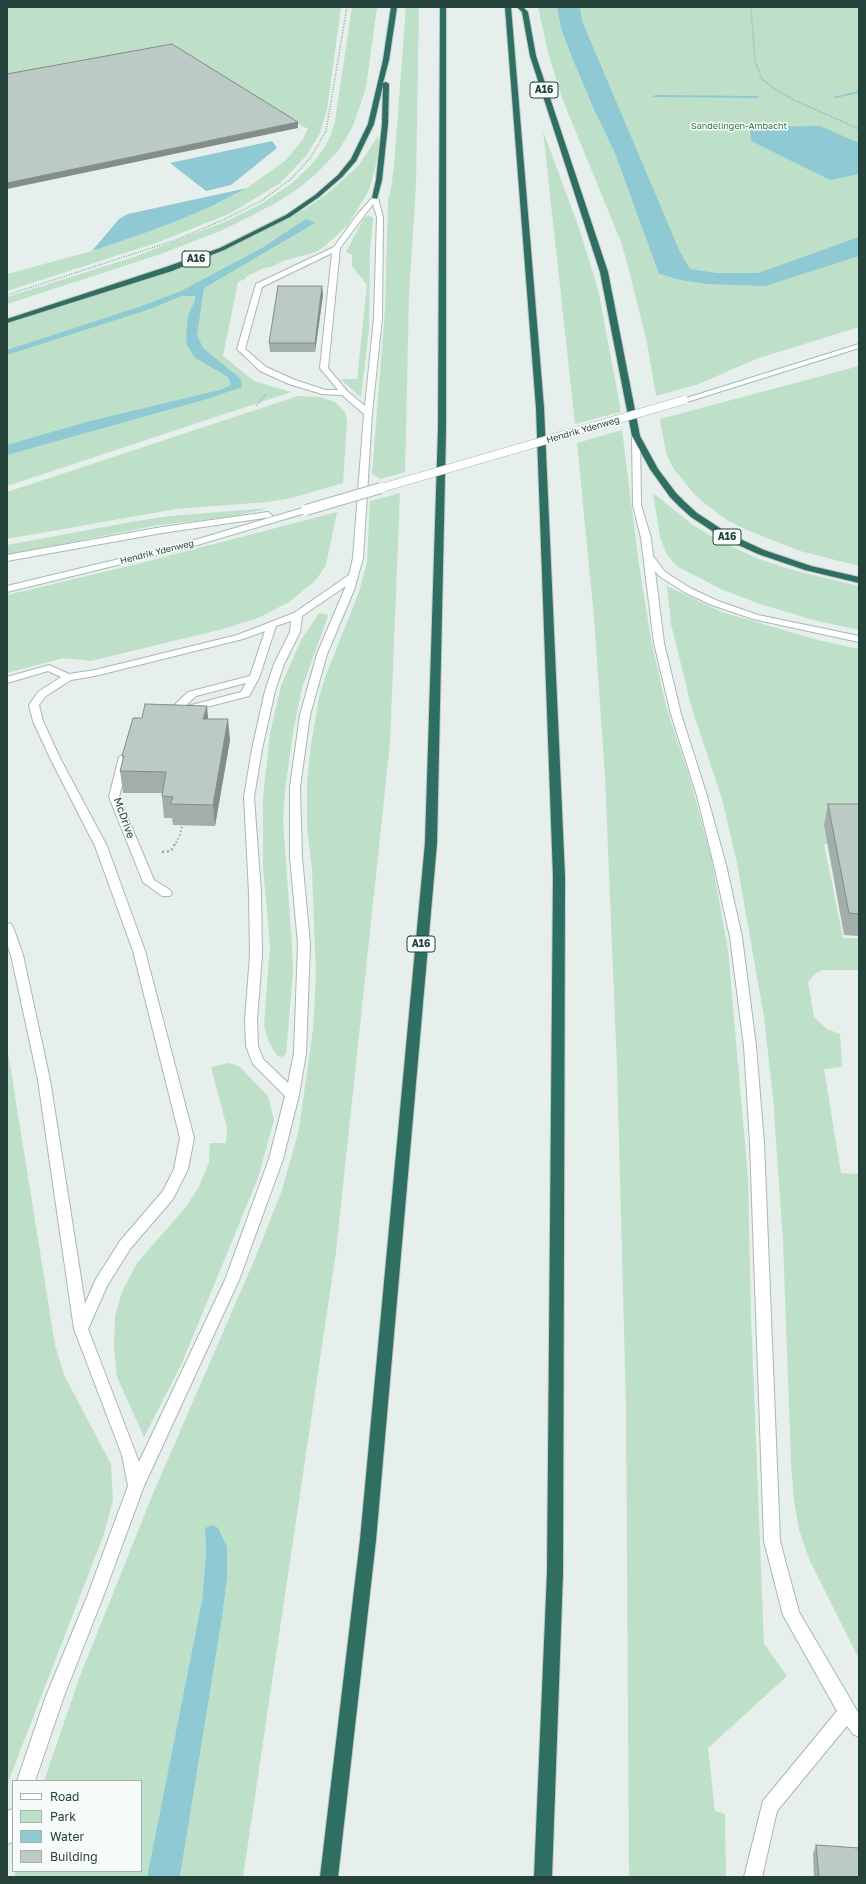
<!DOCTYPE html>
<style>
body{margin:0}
#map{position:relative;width:866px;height:1884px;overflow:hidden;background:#e6efeb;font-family:"Golos Text",sans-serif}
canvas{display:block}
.frame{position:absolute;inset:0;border:8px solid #24423a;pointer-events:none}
.legend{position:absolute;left:12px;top:1780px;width:130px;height:92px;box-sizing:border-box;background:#f7fbf9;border:1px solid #a3b1ad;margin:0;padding:5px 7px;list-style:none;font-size:12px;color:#24423a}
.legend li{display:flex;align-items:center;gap:8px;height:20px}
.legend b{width:20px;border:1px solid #a3b1ad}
</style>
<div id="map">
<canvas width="866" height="1884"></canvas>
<div class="frame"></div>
<ul class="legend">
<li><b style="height:5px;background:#fff"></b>Road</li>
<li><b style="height:11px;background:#bfe0c8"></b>Park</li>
<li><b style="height:11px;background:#8ec9d4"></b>Water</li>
<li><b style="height:11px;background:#bbcac4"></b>Building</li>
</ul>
</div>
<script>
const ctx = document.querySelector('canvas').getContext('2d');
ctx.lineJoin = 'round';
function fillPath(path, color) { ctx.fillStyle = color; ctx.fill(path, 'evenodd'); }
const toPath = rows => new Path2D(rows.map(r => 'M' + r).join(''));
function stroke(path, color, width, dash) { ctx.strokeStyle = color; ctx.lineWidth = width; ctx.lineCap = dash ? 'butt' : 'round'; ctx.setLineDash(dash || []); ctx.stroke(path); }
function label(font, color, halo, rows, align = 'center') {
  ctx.font = font + ' "Golos Text",sans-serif'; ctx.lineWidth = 3; ctx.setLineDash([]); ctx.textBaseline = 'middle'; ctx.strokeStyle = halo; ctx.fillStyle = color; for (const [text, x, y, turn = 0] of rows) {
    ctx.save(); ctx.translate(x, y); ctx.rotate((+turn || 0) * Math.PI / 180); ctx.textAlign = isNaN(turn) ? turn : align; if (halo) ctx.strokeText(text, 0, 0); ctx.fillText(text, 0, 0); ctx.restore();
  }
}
fillPath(toPath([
 [7,7,341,7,327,110,320,133,306,156,280,183,231,213,159,242,7,291,7,274,92,251,145,233,210,207,247,188,286,160,303,139,308,128,303,127,177,47,7,80],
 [352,7,377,7,366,88,353,126,339,150,316,174,299,188,276,203,223,230,158,255,7,304,7,297,134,257,227,221,263,203,292,183,311,165,325,147,331,134,335,121],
 [406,7,419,7,416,183,409,296,405,472,380,479,372,474,385,310,388,200,391,189,394,165],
 [538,7,557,7,561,29,573,60,595,112,614,151,659,274,680,280,722,284,671,268,611,128,576,7,859,7,859,327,756,359,699,384,656,396,647,343,628,266,621,242,562,98,548,52],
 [543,131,579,228,598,289,620,406,620,412,575,424],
 [378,136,379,144,377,161,369,190,348,225,326,245,316,252,283,261,271,267,264,268,245,277,247,278,238,282,223,356,254,381,291,392,7,486,7,323,179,268,253,237,305,209,327,194,359,165],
 [367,216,373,217,370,252,369,329,361,397,340,379,357,379,367,285,352,266,352,255,346,252,364,218],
 [859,366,859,566,800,551,747,530,727,520,708,506,694,494,673,468,666,453,660,419],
 [298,396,320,397,335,402,345,412,347,421,343,483,292,498,267,502,176,509,7,539,7,492],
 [622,430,639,565,651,639,666,706,690,779,711,856,728,950,748,1177,751,1316,764,1644,787,1676,708,1748,715,1811,725,1814,726,1877,629,1877,626,1405,617,1067,605,777,594,617,577,443],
 [400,493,390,743,336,1252,243,1877,180,1877,222,1618,227,1578,227,1547,205,1529,206,1553,202,1600,147,1877,14,1877,16,1871,141,1871,141,1781,44,1781,80,1676,152,1496,256,1256,282,1190,299,1129,313,1029,316,977,312,869,307,828,307,783,311,745,319,697,326,675,359,592,367,562,370,501],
 [653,493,693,525,719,541,759,559,796,571,859,586,859,630,813,620,760,604,723,590,678,567,667,555,660,537],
 [270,508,225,518,158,525,7,555,7,545,131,522,170,516],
 [337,512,326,565,316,580,289,602,258,618,223,629,91,661,64,658,7,673,7,595,141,563],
 [667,586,722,612,818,640,859,649,859,845,824,844,843,938,859,938,859,970,822,970,814,975,808,982,814,1017,827,1029,840,1034,842,1067,824,1069,841,1173,859,1174,859,1659,810,1561,799,1530,794,1500,791,1463,783,1241,773,1098,764,1017,737,863,722,799,692,709,671,624],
 [319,613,327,614,328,616,302,688,293,732,285,791,283,821,292,945,293,972,286,1054,282,1057,278,1056,273,1050,267,1037,264,1026,270,944,263,868,263,798,270,733,281,686,301,640],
 [7,1046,55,1345,64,1375,111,1464,113,1500,104,1534,7,1785],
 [229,1063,240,1067,268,1096,274,1120,258,1178,182,1363,144,1437,117,1377,114,1347,115,1316,122,1292,137,1263,185,1208,199,1187,209,1162,210,1143,226,1143,227,1128,211,1067]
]), '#bfe0c8');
fillPath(toPath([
 [557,7,580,7,582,21,680,252,690,269,717,273,758,273,859,237,859,256,765,286,708,284,680,280,659,274,614,151,595,112,573,60,561,29],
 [820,126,859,143,859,174,830,180,751,141,750,129,754,127],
 [272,141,277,148,231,185,206,191,170,163],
 [247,188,210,207,179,220,145,233,92,251,119,219,128,214],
 [306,219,315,223,204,288,197,335,203,348,241,379,242,387,207,399,7,455,7,445,90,421,220,390,231,385,228,377,195,358,187,345,186,336,188,316,195,300,195,296,181,296,153,308,7,355,7,350,142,306,181,291,262,248],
 [213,1525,218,1528,227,1547,227,1578,222,1618,180,1877,147,1877,202,1600,206,1553,205,1528]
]), '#8ec9d4');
fillPath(toPath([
 [859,91,859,93,835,98,833,97,859,91],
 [655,95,758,96,760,97,758,98,653,97,655,95]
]), '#8ec9d4');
const service = toPath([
 [373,197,378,198,383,217,382,318,372,413,363,558,354,590,327,654,310,715,300,787,302,857,310,944,306,1053,299,1095,283,1159,239,1280,144,1486,103,1597,64,1696,35,1781,17,1781,46,1696,87,1597,128,1486,122,1455,74,1329,38,1080,11,955,7,944,7,923,11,924,13,927,23,955,50,1080,85,1304,96,1279,120,1241,163,1191,174,1169,180,1138,133,951,95,846,50,758,33,721,29,705,38,692,61,677,48,671,7,683,7,677,49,665,69,674,95,670,237,635,294,613,349,575,353,558,364,414,342,395,322,394,289,384,260,371,237,349,256,284,334,247,357,215,373,197],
 [373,204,377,217,374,318,365,406,347,391,328,368,340,248,373,204],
 [332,253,320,368,338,390,326,390,295,380,266,367,245,349,262,287,332,253],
 [346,586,317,654,300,715,290,787,290,857,298,944,294,1053,288,1083,263,1059,258,1046,257,1020,262,955,261,893,254,797,262,749,275,691,284,664,300,632,302,616,346,586],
 [291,621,290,632,274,664,265,691,252,749,244,797,249,893,250,955,245,1020,246,1046,253,1064,285,1096,269,1159,225,1280,139,1462,88,1329,107,1286,130,1249,173,1199,188,1169,194,1138,145,951,107,846,60,758,43,721,39,705,46,696,71,680,95,676,243,639,265,631,250,676,188,692,168,711,173,714,179,711,183,713,249,696,259,678,276,626,291,621],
 [246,683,241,692,184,707,196,696,246,683],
 [636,433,640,436,641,505,651,538,653,556,665,572,692,589,718,601,758,615,859,636,859,642,753,619,712,605,686,593,659,576,655,571,664,643,681,714,707,796,726,865,742,937,756,1046,764,1143,780,1541,799,1612,859,1714,859,1737,853,1734,847,1726,777,1811,762,1877,744,1877,763,1801,837,1711,783,1615,764,1541,750,1143,744,1046,730,937,714,865,697,796,671,714,654,643,641,538,633,505,632,436,636,433],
 [124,754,129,757,119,797,154,880,170,890,172,893,170,896,162,896,143,882,109,797,119,757,124,754],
 [13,1809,13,1842,7,1844,7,1811,13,1809]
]);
const secondary = toPath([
 [859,344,859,348,687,402,684,402,680,400,859,344],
 [306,507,309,508,309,512,187,548,7,592,7,586,181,544,306,507],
 [268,512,272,515,271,517,162,533,7,561,7,555,162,527,268,512]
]);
const motorway = toPath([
 [391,7,397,7,389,60,383,83,386,82,389,84,388,124,382,180,377,199,372,198,376,180,382,124,383,85,374,124,356,161,342,177,319,197,290,217,224,250,172,271,7,323,7,319,166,267,220,248,286,215,315,195,338,175,351,159,368,124,383,60,391,7],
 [440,7,446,7,446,429,437,843,376,1540,338,1877,320,1877,360,1540,425,843,438,429,440,7],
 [505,7,511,7,544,408,565,877,563,1573,552,1877,534,1877,547,1573,553,877,536,408,505,7],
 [517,7,523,7,528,12,536,56,608,272,640,436,658,469,676,493,686,503,697,513,729,534,764,550,811,566,859,577,859,583,805,570,758,554,723,538,691,517,680,507,670,497,650,469,632,436,600,272,530,56,522,12,517,7]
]);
stroke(service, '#a8b8b2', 2);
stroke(secondary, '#a4bbb3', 2);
stroke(motorway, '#c2cac8', 2);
stroke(toPath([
 [751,7,755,61,762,79,776,90,794,100,859,129],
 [7,295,176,240,223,220,261,201,292,178,311,157,326,131,347,7],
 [256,406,266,394]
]), '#86b3a5', 1.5, [1, 1.5]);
stroke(toPath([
 [176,843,180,835,183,822]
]), '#86b3a5', 2, [1.5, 2.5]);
stroke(toPath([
 [162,852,171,851,176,842]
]), '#86b3a5', 2.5, [2, 3]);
fillPath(service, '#fff');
fillPath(secondary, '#fff');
fillPath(motorway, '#2f6f62');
const secondaryBridgeFar1 = toPath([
 [378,489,684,400]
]);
const secondaryBridge = toPath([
 [306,510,381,488]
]);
stroke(secondaryBridgeFar1, '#a4bbb3', 9, []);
stroke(secondaryBridge, '#a4bbb3', 12, []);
stroke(secondaryBridgeFar1, '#fff', 8);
stroke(secondaryBridge, '#fff', 10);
fillPath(toPath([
 [322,286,323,295,315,352,270,352,269,343],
 [208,719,230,740,215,826,173,825,172,818,164,818,162,796,162,793,123,793,120,771,123,761,122,756],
 [828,804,859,804,859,936,844,935,824,825],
 [816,1845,859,1877,814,1877,813,1854]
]), '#a1aea9');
fillPath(toPath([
 [298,122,298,128,7,189,7,183],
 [322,286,323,295,315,352,315,343],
 [207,706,209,727,203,719],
 [228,719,230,740,215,826,213,805]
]), '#838d89');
const building = toPath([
 [172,44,298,122,7,183,7,74,172,44],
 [278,286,322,286,315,343,269,343,278,286],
 [145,704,207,706,203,719,228,719,213,805,170,804,173,797,162,796,166,772,120,771,124,756,122,756,133,718,142,718,145,704],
 [828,804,859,804,859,914,849,913,828,804],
 [816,1845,859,1848,859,1877,819,1877,816,1845]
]);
fillPath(building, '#bbcac4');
stroke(building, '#838d89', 1);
label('9px', '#2d7a4b', '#f7fbf9', [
 ["Sandelingen-Ambacht",739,126]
]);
label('9px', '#24423a', '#f7fbf9', [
 ["Hendrik Ydenweg",583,430,-16],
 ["Hendrik Ydenweg",157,552,-14]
]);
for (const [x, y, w] of [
 [544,90,28],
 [196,259,28],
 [727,537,28],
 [421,944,28]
]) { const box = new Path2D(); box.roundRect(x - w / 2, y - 8, w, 16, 3); ctx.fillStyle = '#f7fbf9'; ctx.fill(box); stroke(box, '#24423a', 1); }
label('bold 10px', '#24423a', null, [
 ["A16",544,90],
 ["A16",196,259],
 ["A16",727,537],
 ["A16",421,944]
]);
label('11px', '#24423a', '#f7fbf9', [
 ["McDrive",124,818,70]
]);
</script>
